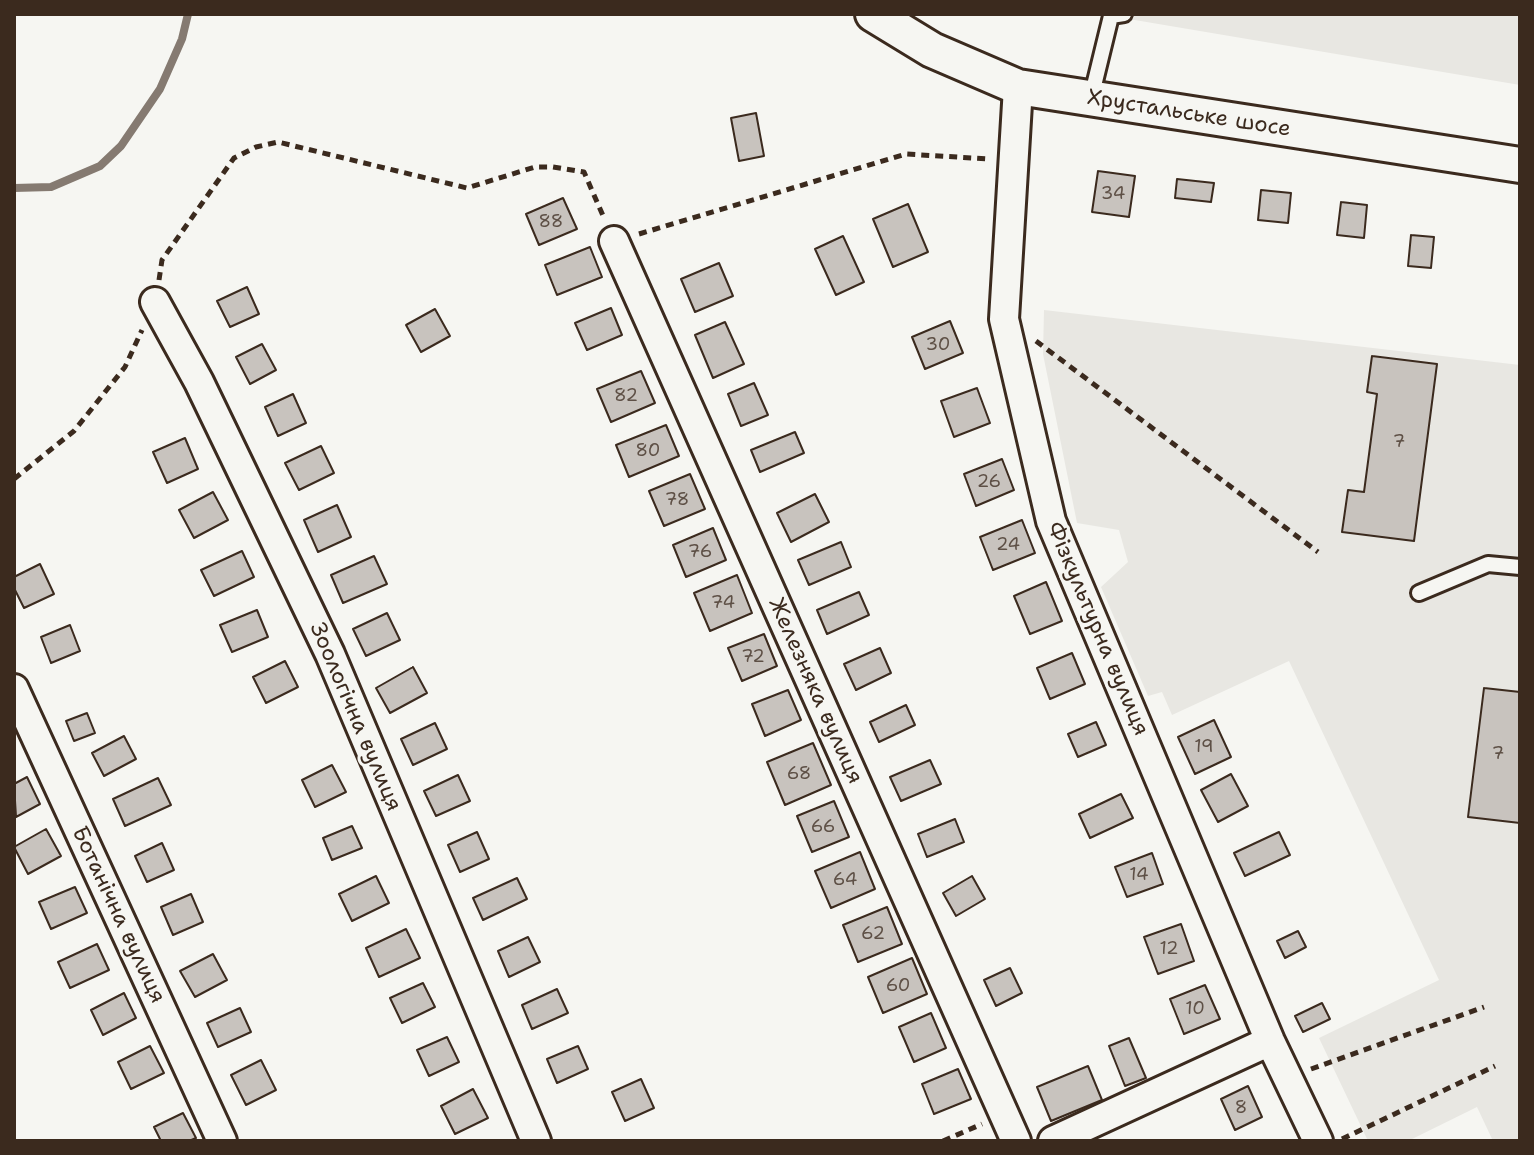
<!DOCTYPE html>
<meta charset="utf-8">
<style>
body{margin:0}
#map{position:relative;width:1534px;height:1155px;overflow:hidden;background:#f6f6f2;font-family:"Shantell Sans",sans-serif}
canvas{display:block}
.frame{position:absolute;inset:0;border:16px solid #3b2a1e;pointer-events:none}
</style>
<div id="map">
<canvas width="1534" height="1155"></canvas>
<div class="frame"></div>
</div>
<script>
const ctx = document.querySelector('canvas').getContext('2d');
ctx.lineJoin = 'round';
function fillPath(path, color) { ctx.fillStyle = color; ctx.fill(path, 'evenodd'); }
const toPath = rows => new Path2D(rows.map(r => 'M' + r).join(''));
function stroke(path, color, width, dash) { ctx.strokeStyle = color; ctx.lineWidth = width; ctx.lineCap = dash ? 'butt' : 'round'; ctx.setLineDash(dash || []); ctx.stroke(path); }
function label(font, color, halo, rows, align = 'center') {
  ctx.font = font + ' "Shantell Sans",sans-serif'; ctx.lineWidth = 6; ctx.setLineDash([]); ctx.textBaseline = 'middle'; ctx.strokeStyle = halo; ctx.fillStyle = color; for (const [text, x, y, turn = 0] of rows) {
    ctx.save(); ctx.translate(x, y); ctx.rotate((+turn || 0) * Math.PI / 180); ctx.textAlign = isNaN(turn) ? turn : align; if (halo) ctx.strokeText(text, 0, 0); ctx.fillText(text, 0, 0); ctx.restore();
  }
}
fillPath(toPath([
 [1098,14,1520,14,1520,85,1111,16],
 [1044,310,1520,365,1520,1141,1493,1141,1477,1107,1408,1141,1368,1141,1319,1038,1439,980,1289,661,1172,715,1162,692,1148,696,1101,587,1128,562,1119,530,1077,523,1043,354]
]), '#e8e7e2');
stroke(toPath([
 [14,188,51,187,100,166,121,146,160,89,182,39,188,14]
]), '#857a71', 8);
const building = toPath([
 [756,113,764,156,739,161,731,118,756,113],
 [1098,171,1135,176,1129,217,1092,212,1098,171],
 [1177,179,1214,183,1211,202,1175,198,1177,179],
 [1261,190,1291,193,1288,223,1258,220,1261,190],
 [563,198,577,229,539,245,526,214,563,198],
 [1341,202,1367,205,1364,238,1337,235,1341,202],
 [908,204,928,252,893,267,873,219,908,204],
 [1411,235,1434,237,1431,268,1408,266,1411,235],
 [843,236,864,282,836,295,815,249,843,236],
 [590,247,602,277,557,295,545,265,590,247],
 [719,263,733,296,695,312,681,279,719,263],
 [247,287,259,314,230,327,217,301,247,287],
 [611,308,622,335,587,350,575,323,611,308],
 [435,309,450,336,421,352,406,325,435,309],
 [950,321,963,353,925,369,912,337,950,321],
 [725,322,744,364,713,378,695,335,725,322],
 [262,344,276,370,250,384,236,357,262,344],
 [1372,356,1437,364,1414,541,1342,532,1348,490,1364,492,1377,394,1367,392,1372,356],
 [641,371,655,403,611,422,597,389,641,371],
 [754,383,768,415,741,426,728,394,754,383],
 [977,388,990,423,954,437,941,401,977,388],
 [293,394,306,423,278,436,265,407,293,394],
 [666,425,679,456,629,477,616,445,666,425],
 [795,432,804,453,760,472,751,450,795,432],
 [185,438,198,469,167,483,153,452,185,438],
 [321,446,334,473,299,490,285,463,321,446],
 [1002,459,1014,490,976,506,964,474,1002,459],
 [690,474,705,509,664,526,649,491,690,474],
 [213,492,228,520,194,538,179,510,213,492],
 [815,494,829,522,791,542,777,513,815,494],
 [337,505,351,537,318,552,304,520,337,505],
 [1022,520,1035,553,993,570,980,537,1022,520],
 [713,528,726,560,686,577,673,545,713,528],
 [841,542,851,567,809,585,798,560,841,542],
 [242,551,254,577,214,596,201,570,242,551],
 [374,556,387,584,343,603,331,575,374,556],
 [40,564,54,594,24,608,14,588,14,577,40,564],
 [737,575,752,613,710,631,694,593,737,575],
 [1046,582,1062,621,1030,634,1014,596,1046,582],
 [859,592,869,615,827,634,817,610,859,592],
 [257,610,268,637,232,652,220,625,257,610],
 [387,613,400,640,366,656,353,629,387,613],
 [70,625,80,651,51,663,41,637,70,625],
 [764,634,777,666,742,681,728,648,764,634],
 [880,648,891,673,856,690,844,664,880,648],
 [1072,653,1085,684,1050,699,1037,668,1072,653],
 [285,661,298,687,266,703,253,677,285,661],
 [413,667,427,693,390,713,376,688,413,667],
 [1484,688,1520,692,1520,823,1468,817,1484,688],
 [788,690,801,720,765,736,752,704,788,690],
 [906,705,915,725,879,742,870,722,906,705],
 [87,713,95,733,74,741,66,721,87,713],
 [1214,720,1231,757,1195,774,1178,737,1214,720],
 [1096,722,1106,745,1078,757,1068,734,1096,722],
 [435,723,447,749,413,765,401,739,435,723],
 [124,736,136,759,104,776,92,753,124,736],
 [813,743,831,785,785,805,767,762,813,743],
 [930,760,941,784,901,801,890,777,930,760],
 [332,765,346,792,315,807,302,780,332,765],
 [1231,774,1248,806,1218,822,1201,790,1231,774],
 [458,775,470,801,436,816,424,791,458,775],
 [27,777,40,804,16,817,14,784,27,777],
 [158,778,171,805,125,826,113,799,158,778],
 [1121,794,1133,818,1090,838,1079,814,1121,794],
 [834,801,849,837,812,852,797,816,834,801],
 [955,819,964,842,927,857,918,834,955,819],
 [352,826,362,848,332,860,323,838,352,826],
 [46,829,61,856,28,874,14,847,46,829],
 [477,832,489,859,460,872,448,845,477,832],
 [1279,832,1290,855,1245,876,1234,853,1279,832],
 [162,843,174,870,147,882,135,856,162,843],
 [860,852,875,889,831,908,815,871,860,852],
 [1152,853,1163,884,1127,897,1115,867,1152,853],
 [376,876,389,903,352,921,339,894,376,876],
 [972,876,985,899,956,916,943,893,972,876],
 [517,878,527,899,483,920,473,898,517,878],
 [75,887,87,913,51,929,39,902,75,887],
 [191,894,203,922,173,935,161,907,191,894],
 [887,907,902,944,858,962,843,925,887,907],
 [1181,924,1194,961,1158,974,1144,937,1181,924],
 [406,929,420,958,379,977,366,948,406,929],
 [1298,931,1306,947,1285,958,1277,941,1298,931],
 [528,937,540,962,509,977,498,951,528,937],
 [97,944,109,970,70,988,58,962,97,944],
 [213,954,227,980,195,997,180,971,213,954],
 [912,958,927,994,883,1013,868,977,912,958],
 [1010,968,1022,993,996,1006,984,980,1010,968],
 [423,983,435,1007,402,1023,390,998,423,983],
 [1205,985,1220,1019,1184,1034,1170,999,1205,985],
 [557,989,568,1013,532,1029,522,1005,557,989],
 [124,993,136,1018,103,1035,91,1010,124,993],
 [1322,1003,1330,1019,1303,1032,1295,1016,1322,1003],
 [240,1008,251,1032,218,1047,207,1023,240,1008],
 [931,1013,946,1048,914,1062,899,1027,931,1013],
 [447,1037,459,1062,429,1076,417,1050,447,1037],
 [1129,1038,1146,1078,1125,1086,1109,1046,1129,1038],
 [150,1046,164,1073,131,1089,118,1062,150,1046],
 [578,1046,588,1069,557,1083,547,1059,578,1046],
 [261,1060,276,1090,246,1105,231,1075,261,1060],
 [1088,1066,1102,1100,1051,1121,1037,1087,1088,1066],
 [958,1069,971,1099,934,1114,922,1084,958,1069],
 [641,1079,654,1108,625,1121,612,1092,641,1079],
 [1248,1086,1262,1117,1235,1130,1221,1099,1248,1086],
 [473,1089,488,1118,455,1134,441,1106,473,1089],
 [183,1113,196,1138,189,1141,161,1141,154,1127,183,1113]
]);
fillPath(building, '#c8c3be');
stroke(building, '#3b2a1e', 2);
const service = toPath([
 [1091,98,1111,16,1124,14],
 [1419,593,1488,564,1520,567]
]);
const minor = toPath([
 [1018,87,1004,319,1051,521,1270,1041,1318,1141],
 [614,241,1016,1141],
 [155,302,199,382,330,654,536,1141],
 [14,689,222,1141],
 [1053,1141,1270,1041]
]);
const tertiary = toPath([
 [873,14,932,50,1018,87,1520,165]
]);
stroke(service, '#3b2a1e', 20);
stroke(minor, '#3b2a1e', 34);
stroke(tertiary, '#3b2a1e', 40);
stroke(toPath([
 [639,234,906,154,989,159],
 [159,280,162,260,234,158,256,147,278,142,467,188,535,167,553,167,584,172,604,218],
 [1036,341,1318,552],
 [14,479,74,431,125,367,142,330],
 [1311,1069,1484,1007],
 [1342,1139,1495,1066],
 [943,1141,982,1124]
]), '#3b2a1e', 5, [8, 6]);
stroke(service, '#f6f6f2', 14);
stroke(minor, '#f6f6f2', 28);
stroke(tertiary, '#f6f6f2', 34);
label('18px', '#5e5046', null, [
 ["34",1113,194],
 ["88",551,222],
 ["30",938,345],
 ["82",626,396],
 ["7",1399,442],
 ["80",648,451],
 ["26",989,482],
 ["78",677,500],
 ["24",1008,545],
 ["76",700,552],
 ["74",723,603],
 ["72",753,657],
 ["19",1204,747],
 ["7",1498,754],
 ["68",799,774],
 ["66",823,827],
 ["14",1139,875],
 ["64",845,880],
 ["62",873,934],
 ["12",1169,949],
 ["60",898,986],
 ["10",1195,1009],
 ["8",1241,1108]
]);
label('22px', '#3b2a1e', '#f6f6f2', [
 ["Хрустальське шосе",1189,114,9],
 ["Фізкультурна вулиця",1097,629,67],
 ["Железняка вулиця",815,691,66],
 ["Зоологічна вулиця",355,717,67],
 ["Ботанічна вулиця",118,915,65]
]);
</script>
